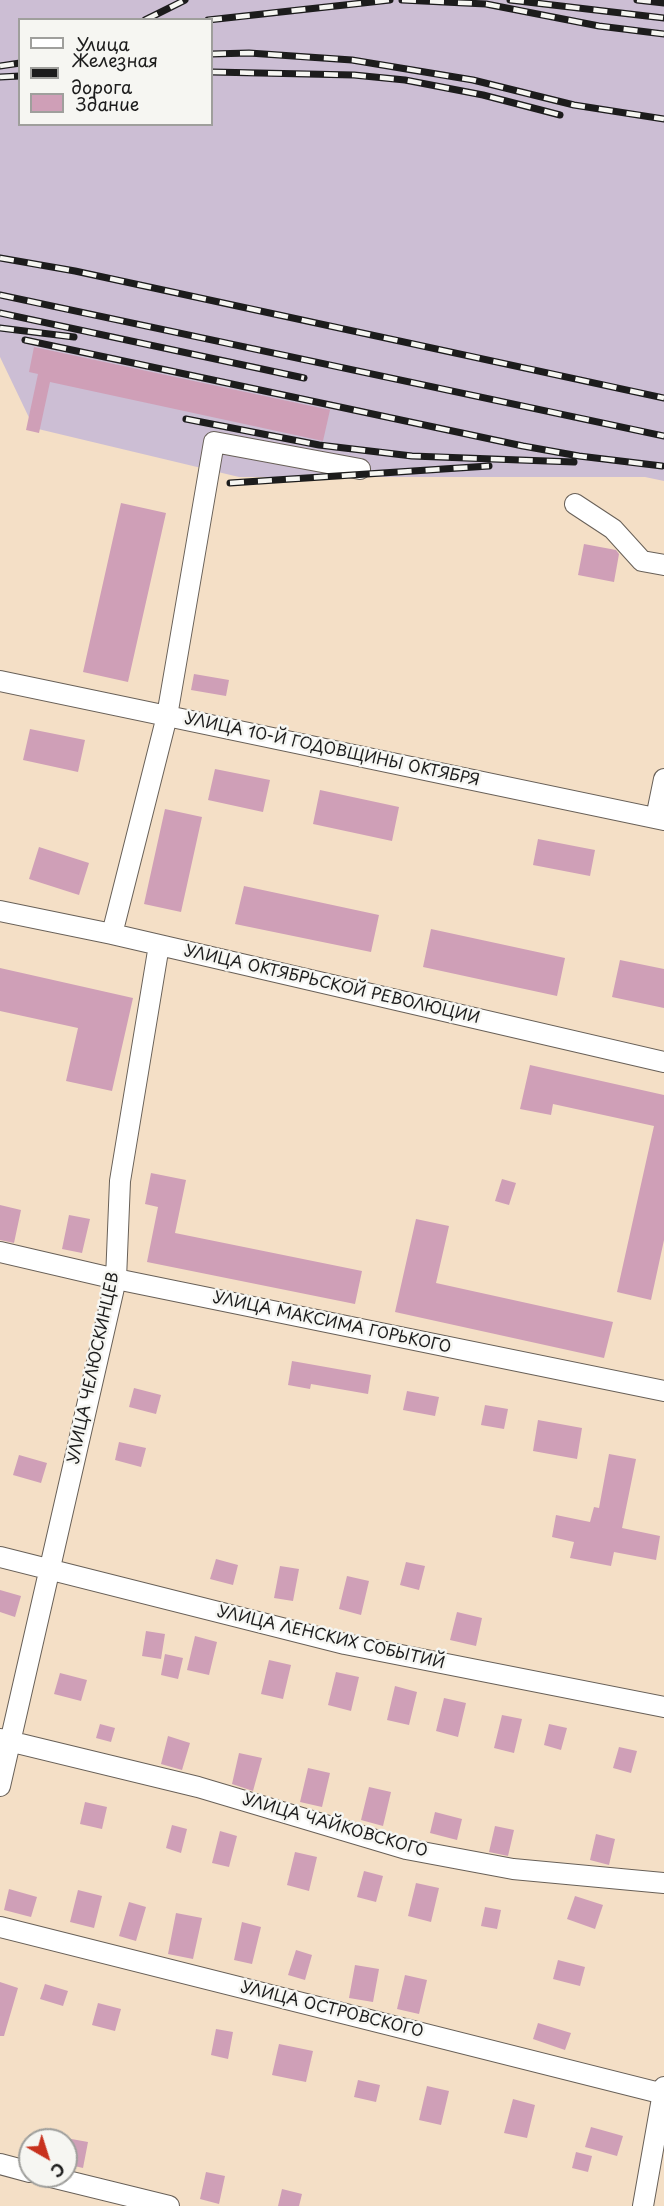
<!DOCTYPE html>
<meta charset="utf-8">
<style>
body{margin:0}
#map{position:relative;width:664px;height:2206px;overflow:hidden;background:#f4dfc6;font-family:"Playpen Sans",sans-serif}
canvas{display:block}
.legend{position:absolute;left:18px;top:18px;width:195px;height:108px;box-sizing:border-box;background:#f6f6f2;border:2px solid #9f9f9c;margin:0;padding:8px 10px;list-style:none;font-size:18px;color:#1c1c1c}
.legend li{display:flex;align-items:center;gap:12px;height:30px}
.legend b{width:30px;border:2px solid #9f9f9c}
.north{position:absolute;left:18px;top:2128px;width:60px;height:60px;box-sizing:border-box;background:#f6f6f2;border:2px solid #9f9f9c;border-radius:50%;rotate:141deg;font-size:16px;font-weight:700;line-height:24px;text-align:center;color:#1c1c1c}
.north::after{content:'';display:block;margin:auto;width:21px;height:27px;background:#c8321e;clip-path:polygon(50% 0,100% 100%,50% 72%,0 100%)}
</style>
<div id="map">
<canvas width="664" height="2206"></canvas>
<ul class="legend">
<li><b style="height:8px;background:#fff"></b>Улица</li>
<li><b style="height:8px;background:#1c1c1c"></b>Железная дорога</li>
<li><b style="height:16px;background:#cf9fb7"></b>Здание</li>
</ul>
<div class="north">С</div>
</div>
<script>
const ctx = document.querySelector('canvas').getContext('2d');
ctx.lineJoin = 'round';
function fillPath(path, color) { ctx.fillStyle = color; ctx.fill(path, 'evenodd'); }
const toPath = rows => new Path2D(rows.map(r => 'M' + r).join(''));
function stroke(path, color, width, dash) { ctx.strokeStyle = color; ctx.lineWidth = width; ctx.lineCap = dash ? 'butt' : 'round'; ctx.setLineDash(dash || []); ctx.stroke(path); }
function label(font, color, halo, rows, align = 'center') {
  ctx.font = font + ' "Playpen Sans",sans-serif'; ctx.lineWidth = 5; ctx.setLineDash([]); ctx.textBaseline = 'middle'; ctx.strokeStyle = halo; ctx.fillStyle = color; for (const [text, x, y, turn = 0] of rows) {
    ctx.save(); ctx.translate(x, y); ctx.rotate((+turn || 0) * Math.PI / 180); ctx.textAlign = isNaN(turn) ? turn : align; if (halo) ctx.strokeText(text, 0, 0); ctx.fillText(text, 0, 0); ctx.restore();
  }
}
fillPath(toPath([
 [0,0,664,0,664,481,645,477,239,477,34,428,0,357],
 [20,20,212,20,212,124,20,124]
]), '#ccbed4');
fillPath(toPath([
 [34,347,330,410,323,441,50,382,39,433,26,430,38,374,29,372],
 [121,503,166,513,128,682,83,672],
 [584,544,616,550,619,554,614,582,578,575],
 [194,674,229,680,226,696,191,690],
 [30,729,85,740,78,772,23,760],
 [215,769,270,780,263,812,208,800],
 [320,790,399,807,392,841,313,824],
 [165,809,202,817,181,912,144,904],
 [538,839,595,850,590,876,533,865],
 [39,847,89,863,79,895,29,879],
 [244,886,379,915,371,952,235,924],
 [431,929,565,958,557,996,423,967],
 [620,960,664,969,664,1008,612,997],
 [0,968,133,998,112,1091,66,1081,78,1028,0,1011],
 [530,1065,664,1095,664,1240,651,1300,617,1292,654,1126,553,1104,551,1115,520,1109],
 [151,1173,186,1180,175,1233,362,1271,355,1304,147,1262,158,1207,145,1204],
 [502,1179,516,1183,509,1205,495,1201],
 [0,1205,21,1210,14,1243,0,1240],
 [69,1215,90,1219,82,1253,62,1249],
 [416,1219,449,1226,436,1283,613,1322,604,1358,395,1312],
 [292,1361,371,1375,368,1394,311,1384,310,1389,288,1385],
 [134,1388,161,1395,156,1414,129,1407],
 [407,1391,439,1397,435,1416,403,1410],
 [485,1405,508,1409,504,1429,481,1425],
 [538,1420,582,1428,577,1459,533,1451],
 [119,1442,146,1448,141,1467,115,1460],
 [609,1454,636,1459,622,1528,660,1536,656,1560,614,1552,611,1566,570,1558,574,1542,552,1537,556,1515,590,1522,594,1507,599,1508],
 [19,1455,47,1463,41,1483,13,1475],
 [216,1559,238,1565,233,1585,210,1579],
 [406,1562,425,1566,419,1590,400,1585],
 [280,1566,299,1569,293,1601,274,1598],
 [347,1576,369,1581,361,1615,339,1609],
 [0,1590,21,1596,15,1617,0,1612],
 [457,1612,482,1618,476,1646,450,1640],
 [146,1631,165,1634,161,1659,142,1656],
 [195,1636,217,1642,209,1675,187,1670],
 [165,1654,183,1658,178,1679,161,1675],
 [269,1660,291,1665,283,1699,261,1694],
 [336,1672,359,1677,351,1711,328,1705],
 [60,1673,87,1680,81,1701,54,1694],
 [395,1686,417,1692,409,1725,387,1720],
 [444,1698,466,1703,458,1737,436,1731],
 [502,1715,522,1719,514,1753,494,1748],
 [100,1724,115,1728,111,1742,96,1738],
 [549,1724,567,1728,561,1750,544,1745],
 [168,1736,190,1743,182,1770,161,1764],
 [619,1747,637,1751,631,1773,613,1768],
 [239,1753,262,1758,253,1791,232,1784],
 [308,1768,330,1773,322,1807,300,1802],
 [369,1787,391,1792,383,1826,361,1820],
 [85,1802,107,1807,102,1829,80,1824],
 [435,1812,462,1819,457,1840,430,1833],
 [172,1825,187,1829,181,1853,166,1848],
 [495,1826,514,1830,508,1856,489,1852],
 [220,1831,237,1836,229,1867,212,1863],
 [596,1834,615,1839,609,1865,590,1860],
 [295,1852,317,1857,309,1891,287,1885],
 [364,1871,383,1876,376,1902,357,1897],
 [416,1883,439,1888,431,1922,408,1916],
 [9,1889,37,1897,31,1917,4,1910],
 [78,1890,102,1896,94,1928,70,1922],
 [575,1896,603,1905,595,1929,567,1919],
 [129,1902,146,1907,136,1941,119,1936],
 [485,1907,501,1910,497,1929,481,1926],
 [176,1913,202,1918,193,1959,168,1954],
 [242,1922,261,1927,252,1964,234,1960],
 [296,1950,312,1955,305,1980,288,1975],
 [558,1960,585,1967,580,1986,553,1979],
 [355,1965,379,1969,373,2002,349,1998],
 [405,1975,427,1980,419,2014,397,2009],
 [0,1982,18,1988,4,2036,0,2036],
 [45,1984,68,1991,63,2006,40,1999],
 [98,2003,121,2009,115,2031,92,2025],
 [538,2023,571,2033,565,2050,533,2039],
 [216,2029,233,2032,228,2059,211,2055],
 [279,2044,313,2051,306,2082,272,2075],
 [358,2080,380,2085,376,2102,354,2097],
 [427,2086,449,2091,441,2125,419,2120],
 [513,2099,535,2105,527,2138,504,2133],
 [591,2127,623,2136,617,2156,585,2147],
 [66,2138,88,2142,83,2168,66,2164],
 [576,2152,592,2156,588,2172,572,2168],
 [206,2172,225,2176,219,2204,200,2199],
 [282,2189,302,2194,299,2206,278,2206]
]), '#cf9fb7');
const minor = toPath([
 [575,504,613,529,642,561,664,565],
 [0,681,664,820],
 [656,818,664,779],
 [0,911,112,934,664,1062],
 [112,934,167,716,214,442,360,469],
 [0,1252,116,1279,664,1391],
 [0,1557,345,1644,664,1707],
 [0,1739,198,1787,406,1849,513,1869,664,1883],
 [0,1786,116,1279,120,1181,159,945],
 [0,1927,664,2094],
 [0,2164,30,2172],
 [47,2176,169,2206],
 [643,2206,664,2087]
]);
stroke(minor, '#686058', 22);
stroke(minor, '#fff', 20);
const rail = toPath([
 [402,0,486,4,599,26,664,34],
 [510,0,664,18],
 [637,0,664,3],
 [145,20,185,0],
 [208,20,390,0],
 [212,54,249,53,352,60,473,80,574,105,664,119],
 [0,66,20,63],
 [212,72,354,75,405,80,483,95,560,115],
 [0,77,20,76],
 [0,258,75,271,664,398],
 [0,295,664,436],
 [0,313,304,378],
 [0,328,74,337],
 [25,340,523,446,579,456,662,466],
 [186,419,319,445,412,456,574,462],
 [230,483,489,466]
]);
stroke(rail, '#1c1c1c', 7);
stroke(rail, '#f6f6f2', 4.5, [14]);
label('16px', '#1c1c1c', '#f6f6f2', [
 ["УЛИЦА 10-Й ГОДОВЩИНЫ ОКТЯБРЯ",332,750,12],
 ["УЛИЦА ОКТЯБРЬСКОЙ РЕВОЛЮЦИИ",332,985,13],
 ["УЛИЦА МАКСИМА ГОРЬКОГО",332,1323,12],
 ["УЛИЦА ЧЕЛЮСКИНЦЕВ",94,1368,-78],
 ["УЛИЦА ЛЕНСКИХ СОБЫТИЙ",331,1638,13],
 ["УЛИЦА ЧАЙКОВСКОГО",335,1826,16],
 ["УЛИЦА ОСТРОВСКОГО",332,2010,14]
]);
</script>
